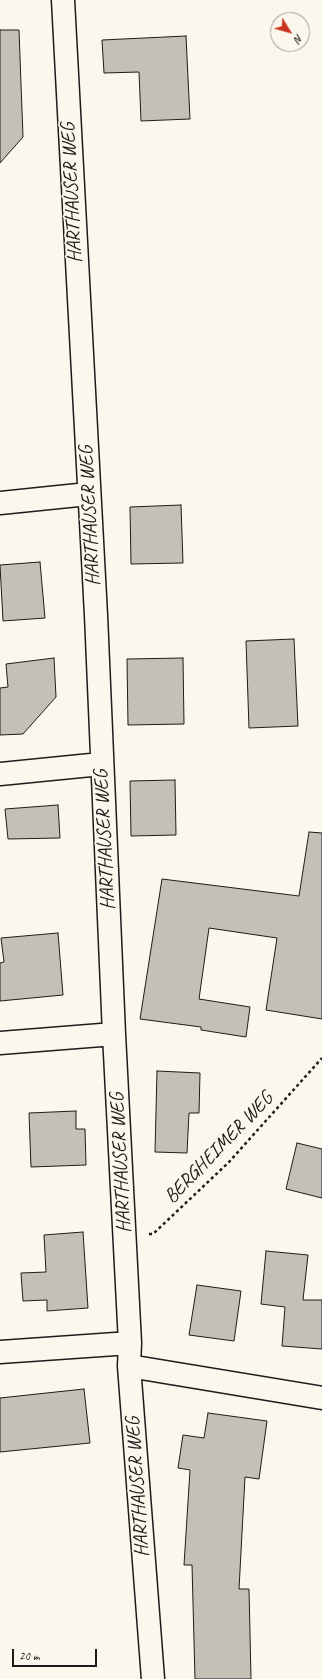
<!DOCTYPE html>
<style>
body{margin:0}
#map{position:relative;width:322px;height:1679px;overflow:hidden;background:#fbf7ec;font-family:Caveat,sans-serif}
canvas{display:block}
.north{position:absolute;left:270px;top:12px;width:40px;height:40px;box-sizing:border-box;background:#fbf7ec;border:1px solid #a29f99;border-radius:50%;rotate:127deg;font-size:11px;font-weight:700;line-height:16px;text-align:center;color:#1c1c1c}
.north::after{content:'';display:block;margin:auto;width:14px;height:18px;background:#c8321e;clip-path:polygon(50% 0,100% 100%,50% 72%,0 100%)}
.scale{position:absolute;left:12px;top:1649px;width:85px;height:18px;box-sizing:border-box;border:2px solid #1c1c1c;border-top:0;padding-left:5px;font-size:12px;line-height:14px;white-space:nowrap;color:#1c1c1c;-webkit-text-stroke:3px #fbf7ec;paint-order:stroke}
</style>
<div id="map">
<canvas width="322" height="1679"></canvas>
<div class="north">N</div>
<div class="scale">20 m</div>
</div>
<script>
const ctx = document.querySelector('canvas').getContext('2d');
ctx.lineJoin = 'round';
function fillPath(path, color) { ctx.fillStyle = color; ctx.fill(path, 'evenodd'); }
const toPath = rows => new Path2D(rows.map(r => 'M' + r).join(''));
function stroke(path, color, width, dash) { ctx.strokeStyle = color; ctx.lineWidth = width; ctx.lineCap = dash ? 'butt' : 'round'; ctx.setLineDash(dash || []); ctx.stroke(path); }
function label(font, color, halo, rows, align = 'center') {
  ctx.font = font + ' Caveat,sans-serif'; ctx.lineWidth = 3.5; ctx.setLineDash([]); ctx.textBaseline = 'middle'; ctx.strokeStyle = halo; ctx.fillStyle = color; for (const [text, x, y, turn = 0] of rows) {
    ctx.save(); ctx.translate(x, y); ctx.rotate((+turn || 0) * Math.PI / 180); ctx.textAlign = isNaN(turn) ? turn : align; if (halo) ctx.strokeText(text, 0, 0); ctx.fillText(text, 0, 0); ctx.restore();
  }
}
const building = toPath([
 [0,30,19,30,23,137,0,163,0,30],
 [186,36,190,119,141,121,139,72,104,73,102,40,186,36],
 [181,505,183,563,131,564,130,507,181,505],
 [40,562,45,618,3,621,0,565,40,562],
 [294,639,298,726,249,728,246,641,294,639],
 [54,658,56,697,23,734,0,735,0,688,8,687,6,664,54,658],
 [183,658,184,724,128,725,127,659,183,658],
 [175,780,176,835,131,836,130,781,175,780],
 [58,805,60,838,8,839,5,809,58,805],
 [309,832,322,833,322,1019,266,1010,277,938,209,928,199,999,250,1007,246,1037,201,1030,201,1027,140,1019,162,879,299,896,309,832],
 [58,933,63,995,0,1001,0,963,4,962,1,938,58,933],
 [157,1071,200,1073,199,1113,189,1113,187,1153,155,1152,157,1071],
 [76,1111,76,1129,85,1129,86,1165,31,1167,29,1113,76,1111],
 [297,1143,322,1149,322,1198,286,1189,297,1143],
 [83,1232,88,1308,47,1311,47,1300,23,1301,21,1273,46,1272,44,1235,83,1232],
 [266,1251,308,1255,303,1300,322,1300,322,1349,282,1346,285,1307,261,1304,266,1251],
 [197,1285,241,1291,234,1341,189,1335,197,1285],
 [84,1389,90,1443,0,1452,0,1398,84,1389],
 [208,1413,267,1421,259,1479,245,1477,239,1589,249,1589,251,1679,195,1679,192,1565,184,1565,190,1470,178,1468,183,1435,204,1438,208,1413]
]);
fillPath(building, '#c3c0b8');
stroke(building, '#1c1c1c', 1);
const street = toPath([
 [63,0,96,615,114,1034,130,1343,129,1366,153,1679],
 [0,503,88,494],
 [0,774,101,764],
 [0,1043,114,1034],
 [0,1352,130,1343],
 [129,1366,322,1398]
]);
stroke(street, '#1c1c1c', 25);
stroke(toPath([
 [149,1234,153,1234,229,1162,322,1058]
]), '#1c1c1c', 2.5, [3, 3]);
stroke(street, '#fbf7ec', 22);
label('20px', '#1c1c1c', '#fbf7ec', [
 ["HARTHAUSER WEG",72,193,-93],
 ["HARTHAUSER WEG",90,516,-93],
 ["HARTHAUSER WEG",105,840,-93],
 ["BERGHEIMER WEG",219,1148,-46],
 ["HARTHAUSER WEG",121,1163,-93],
 ["HARTHAUSER WEG",138,1487,-94]
]);
</script>
